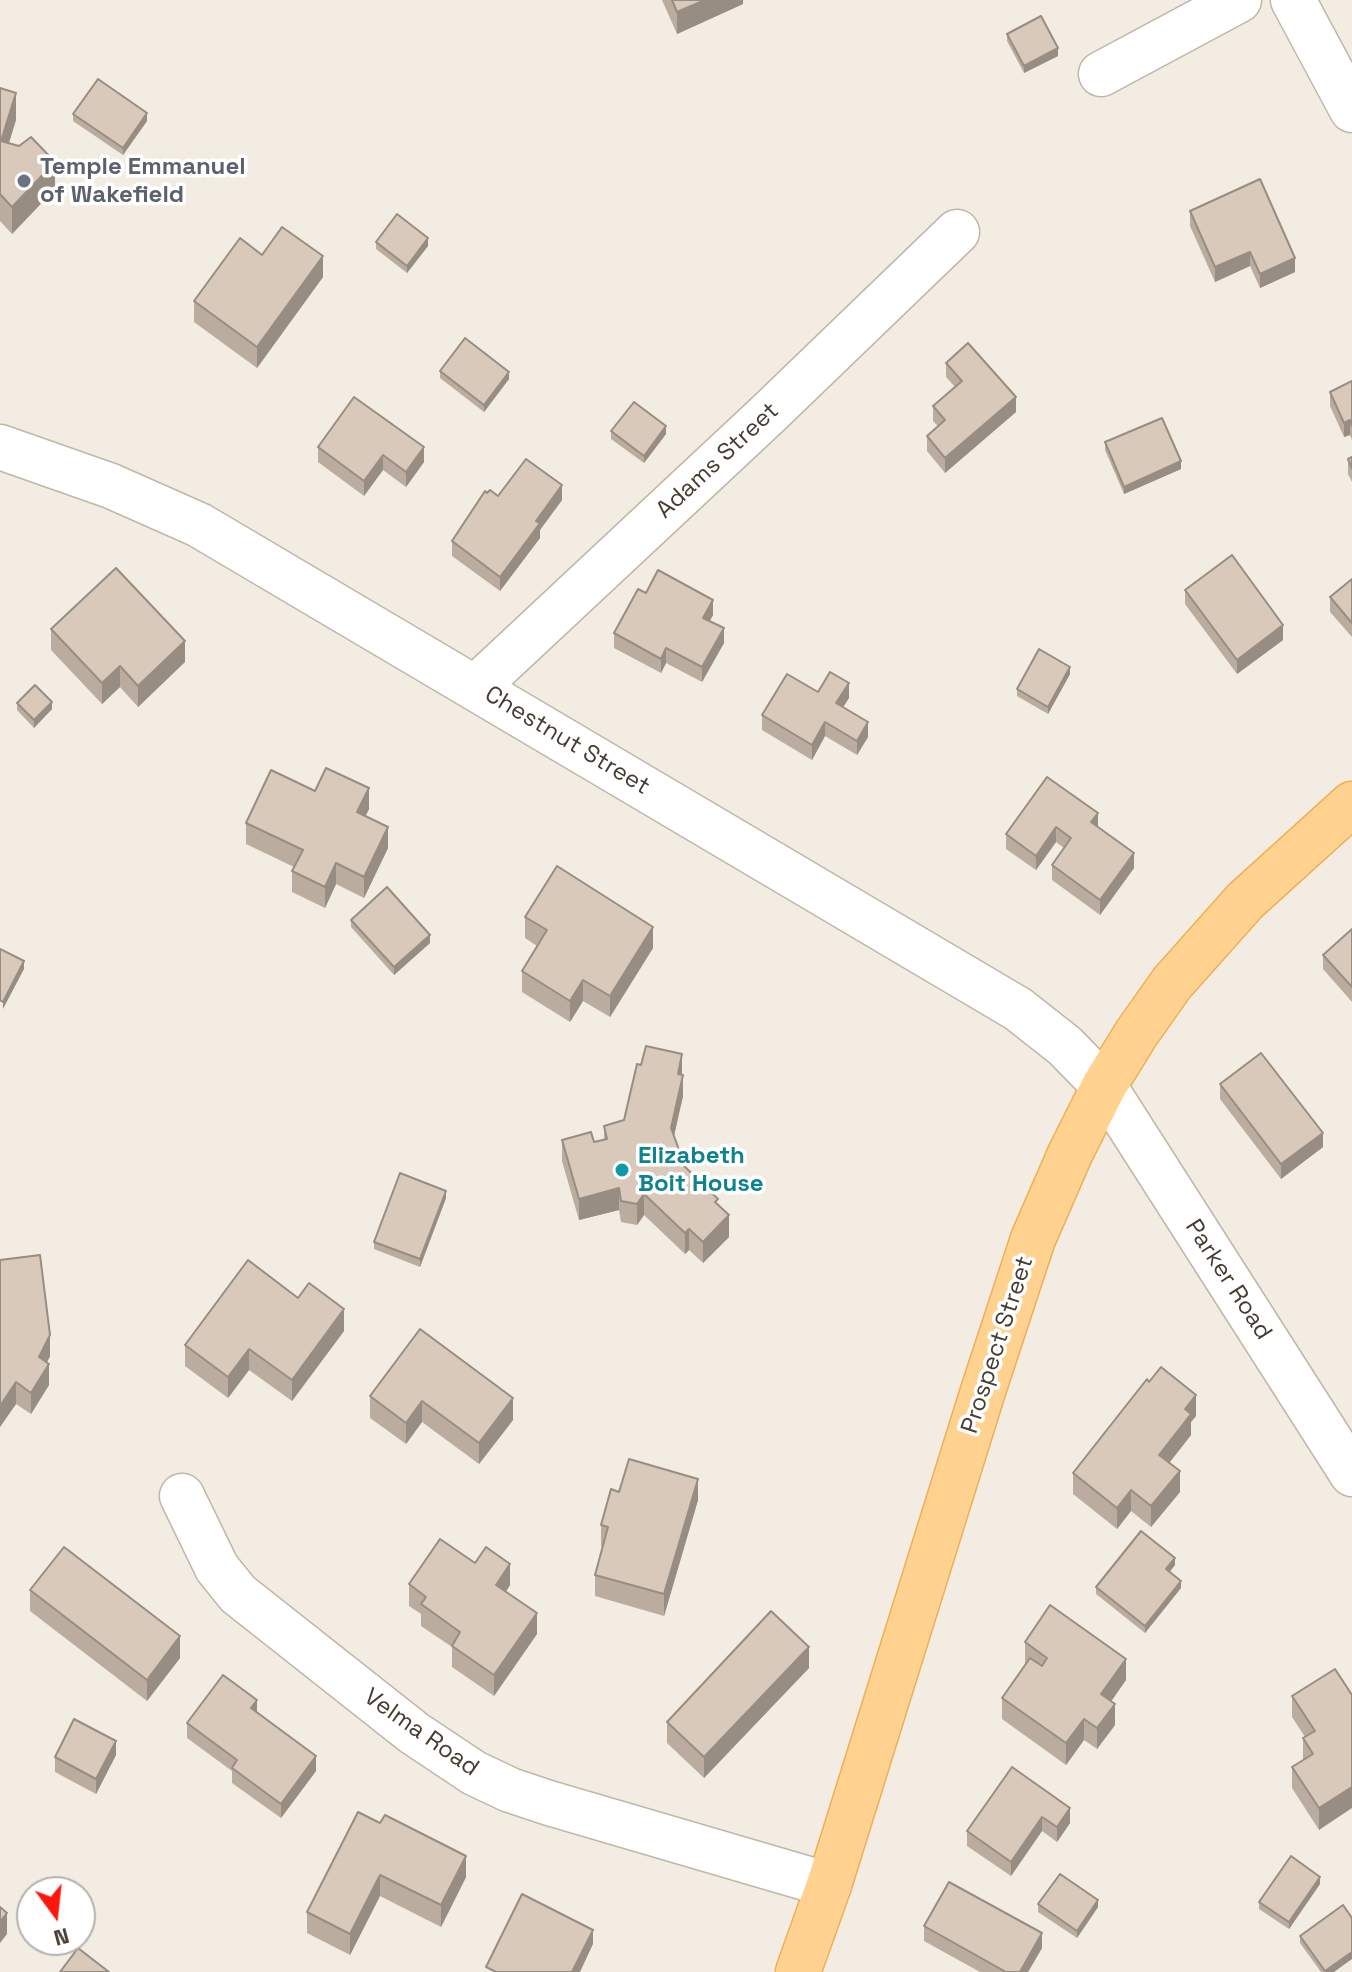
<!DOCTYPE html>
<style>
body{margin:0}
#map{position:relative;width:1352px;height:1972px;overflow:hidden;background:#f3ece2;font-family:"Space Grotesk",sans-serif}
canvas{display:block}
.north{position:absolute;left:16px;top:1876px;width:80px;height:80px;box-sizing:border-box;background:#fff;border:2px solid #b5b1ad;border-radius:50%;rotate:165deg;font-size:22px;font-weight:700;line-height:32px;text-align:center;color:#453c32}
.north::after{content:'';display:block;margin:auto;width:28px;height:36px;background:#ff170d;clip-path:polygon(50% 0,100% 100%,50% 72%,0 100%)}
</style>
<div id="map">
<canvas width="1352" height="1972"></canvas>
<div class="north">N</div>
</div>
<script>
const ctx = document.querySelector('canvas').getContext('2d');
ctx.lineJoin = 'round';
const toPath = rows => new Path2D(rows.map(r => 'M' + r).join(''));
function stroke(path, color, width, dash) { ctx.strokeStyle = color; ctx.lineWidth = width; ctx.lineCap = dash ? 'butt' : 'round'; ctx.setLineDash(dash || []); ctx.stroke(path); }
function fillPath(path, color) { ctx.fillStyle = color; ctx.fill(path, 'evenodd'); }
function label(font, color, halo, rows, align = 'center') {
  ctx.font = font + ' "Space Grotesk",sans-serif'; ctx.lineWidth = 7; ctx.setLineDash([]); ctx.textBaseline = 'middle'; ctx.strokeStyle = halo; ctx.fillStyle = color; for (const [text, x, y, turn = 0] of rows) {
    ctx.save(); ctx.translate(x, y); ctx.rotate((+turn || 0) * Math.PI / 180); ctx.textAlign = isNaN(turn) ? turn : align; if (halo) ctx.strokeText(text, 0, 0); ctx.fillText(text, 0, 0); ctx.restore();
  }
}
const minor = toPath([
 [1293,0,1352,110],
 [1101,74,1239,0],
 [0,447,111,486,199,525,1018,1009,1065,1046,1104,1086,1352,1474],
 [476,687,767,415,957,232],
 [182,1496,217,1568,238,1594,414,1733,474,1773,510,1790,549,1803,829,1885]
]);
const major = toPath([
 [798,1972,829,1885,983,1391,1033,1239,1070,1154,1104,1086,1136,1034,1172,983,1245,901,1352,804]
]);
stroke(minor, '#c2b6a7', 47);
stroke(major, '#eeaf56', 47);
stroke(minor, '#fff', 44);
stroke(major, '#ffd38f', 44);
fillPath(toPath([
 [662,0,743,0,743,4,677,34],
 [1007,34,1058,56,1024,73,1007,41],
 [0,88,16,120,9,143,55,189,12,234,0,221],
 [73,114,147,121,123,155,73,121],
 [1190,211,1295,272,1260,288,1250,266,1215,282,1190,226],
 [376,242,428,246,407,273,376,249],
 [262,255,323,277,257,368,194,322,194,301],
 [946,363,1016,412,945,473,927,451,927,436,938,426,933,421,933,406,955,387,946,377],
 [440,371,509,379,484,412,440,378],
 [1352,381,1352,440,1350,435,1344,437,1330,406,1330,392],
 [354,397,424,462,406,487,383,470,364,496,318,462,318,447],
 [611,431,666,434,644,463,611,439],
 [1105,442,1181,469,1124,494,1105,450],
 [1352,457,1352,482,1348,474,1348,459],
 [487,493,498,496,562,500,540,530,540,538,500,591,452,556,452,541],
 [1352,579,1352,637,1330,612,1330,597],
 [1185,590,1283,640,1237,674,1185,604],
 [646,593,713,615,710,621,724,643,702,682,666,663,661,673,614,648,614,633],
 [51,629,185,662,138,707,120,687,102,704,51,650],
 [1070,674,1048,714,1017,696,1017,689],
 [818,692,849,698,843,707,868,737,857,755,825,736,812,760,762,730,762,715],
 [17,703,52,709,34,728,17,710],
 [1047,777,1098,827,1134,868,1100,915,1052,880,1052,865,1064,848,1056,842,1036,870,1006,849,1006,834],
 [315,791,369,809,365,816,388,848,364,898,336,884,325,908,292,892,292,871,294,867,246,844,246,823],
 [525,917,653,948,610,1017,583,1001,570,1022,522,992,522,971,537,946,525,938],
 [351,920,430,943,394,975,351,927],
 [1352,929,1352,1002,1323,969,1323,955],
 [641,1065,682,1075,683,1096,674,1136,681,1163,718,1205,729,1237,703,1263,689,1250,685,1254,644,1215,637,1225,621,1222,619,1210,579,1220,562,1161,562,1140,594,1142,604,1140,604,1126,624,1120],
 [1220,1084,1323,1147,1281,1179,1220,1099],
 [446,1198,420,1267,374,1249,374,1242],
 [0,1260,50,1356,47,1362,49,1385,31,1414,16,1404,0,1427],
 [420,1329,513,1420,479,1464,422,1422,406,1444,370,1418,370,1396],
 [344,1331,292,1401,249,1370,228,1398,185,1366,185,1345],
 [1196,1416,1191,1422,1191,1435,1169,1463,1180,1492,1151,1527,1131,1511,1117,1529,1073,1494,1073,1473],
 [619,1492,698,1500,664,1616,595,1596,595,1575,603,1547,601,1546,601,1525],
 [475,1563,510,1585,506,1592,537,1634,494,1696,452,1667,452,1647,421,1626,421,1614,409,1606,409,1584],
 [1175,1565,1170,1572,1181,1588,1145,1633,1096,1594,1096,1587],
 [30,1590,180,1658,147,1701,30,1611],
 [1025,1642,1126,1680,1111,1701,1115,1725,1097,1749,1084,1740,1066,1765,1002,1719,1002,1698,1026,1664,1025,1663],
 [809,1668,704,1778,667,1743,667,1722],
 [1335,1669,1319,1830,1292,1788,1292,1767,1303,1760,1303,1738,1305,1737,1292,1717,1292,1696],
 [257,1713,316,1771,281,1818,232,1783,232,1771,187,1738,187,1723],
 [116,1755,96,1794,55,1772,55,1757],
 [1012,1767,1070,1823,1057,1842,1042,1831,1011,1876,967,1846,967,1831],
 [358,1812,466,1877,441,1927,380,1896,350,1955,307,1933,307,1912],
 [1320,1884,1289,1929,1259,1909,1259,1902],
 [1038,1904,1098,1907,1077,1938,1038,1912],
 [924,1926,1042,1948,1028,1972,980,1972,924,1941],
 [1300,1936,1334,1972,1321,1972,1300,1943]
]), '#baada0');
fillPath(toPath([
 [705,0,743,0,743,4,677,34,677,12],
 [1058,48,1058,56,1024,73,1024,66],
 [16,93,16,120,1,168,1,141],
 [147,113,147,121,123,155,123,148],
 [55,162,55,189,12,234,12,207],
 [428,238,428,246,407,273,407,266],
 [1250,252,1250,266,1215,282,1215,267],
 [323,256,323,277,257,368,257,347],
 [1295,258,1295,272,1260,288,1260,274],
 [509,372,509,379,484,412,484,405],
 [1016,397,1016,412,945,473,945,458],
 [1350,420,1350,435,1344,437,1344,423],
 [666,426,666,434,644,463,644,456],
 [424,447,424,462,406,487,406,472],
 [383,455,383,470,364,496,364,481],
 [1181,461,1181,469,1124,494,1124,487],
 [562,485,562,500,540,530,540,538,500,591,500,577,536,521],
 [713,600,713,615,703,632,703,618],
 [1283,625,1283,640,1237,674,1237,660],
 [724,628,724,643,702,682,702,667],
 [185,641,185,662,138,707,138,686],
 [666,648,666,663,661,673,661,659],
 [120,666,120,687,102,704,102,683],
 [1070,667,1070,674,1048,714,1048,707],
 [849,683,849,698,836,718,836,703],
 [52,702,52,709,34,728,34,720],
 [825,722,825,736,812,760,812,745],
 [868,722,868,737,857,755,857,741],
 [369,788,369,809,357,834,357,812],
 [1098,813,1098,827,1091,822],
 [388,827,388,848,364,898,364,877],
 [1056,827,1056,842,1036,870,1036,856],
 [1134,853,1134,868,1100,915,1100,900],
 [336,863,336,884,325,908,325,887],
 [653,927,653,948,610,1017,610,996],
 [430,935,430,943,394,975,394,967],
 [24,961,24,969,3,1009,3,1002],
 [583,980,583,1001,570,1022,570,1001],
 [682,1054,682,1075,678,1074],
 [683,1075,683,1096,671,1149,671,1128],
 [1323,1133,1323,1147,1281,1179,1281,1164],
 [619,1188,619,1210,579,1220,579,1199],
 [446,1191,446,1198,420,1267,420,1259],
 [644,1194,644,1215,637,1225,637,1204],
 [729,1215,729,1237,703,1263,703,1242],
 [689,1229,689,1250,685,1254,685,1233],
 [344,1309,344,1331,292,1401,292,1380],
 [50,1335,50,1356,39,1378,39,1357],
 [249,1349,249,1370,228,1398,228,1377],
 [49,1364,49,1385,31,1414,31,1393],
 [16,1382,16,1404,0,1427,0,1406],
 [1196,1395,1196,1416,1191,1422,1191,1435,1159,1476,1159,1455,1185,1409],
 [513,1398,513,1420,479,1464,479,1443],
 [422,1401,422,1422,406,1444,406,1423],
 [1180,1471,1180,1492,1151,1527,1151,1506],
 [698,1479,698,1500,664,1616,664,1594],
 [1131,1490,1131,1511,1117,1529,1117,1508],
 [1175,1558,1175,1565,1166,1576,1166,1569],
 [510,1564,510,1585,496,1606,496,1585],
 [1181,1581,1181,1588,1145,1633,1145,1626],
 [537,1613,537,1634,494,1696,494,1675],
 [180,1636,180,1658,147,1701,147,1680],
 [809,1647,809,1668,704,1778,704,1757],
 [1126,1659,1126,1680,1101,1716,1101,1694],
 [257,1700,257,1715,251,1708],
 [1115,1704,1115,1725,1097,1749,1097,1728],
 [1084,1719,1084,1740,1066,1765,1066,1743],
 [116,1741,116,1755,96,1794,96,1779],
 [316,1756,316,1771,281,1818,281,1804],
 [1352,1787,1352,1808,1319,1830,1319,1808],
 [1070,1808,1070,1823,1057,1842,1057,1827],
 [1042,1817,1042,1831,1011,1876,1011,1862],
 [466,1856,466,1877,441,1927,441,1905],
 [380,1875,380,1896,350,1955,350,1934],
 [1320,1877,1320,1884,1289,1929,1289,1922],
 [1098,1900,1098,1907,1077,1938,1077,1931],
 [7,1913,7,1934,0,1943,0,1922],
 [593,1930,593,1944,580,1972,572,1972],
 [1042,1933,1042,1948,1028,1972,1020,1972],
 [1352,1952,1352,1959,1334,1972,1325,1972]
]), '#978d82');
const building = toPath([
 [672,0,705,0,677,12,672,0],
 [1041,16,1058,48,1024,66,1007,34,1041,16],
 [98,79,147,113,123,148,73,114,98,79],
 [0,88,16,93,1,141,19,146,31,137,55,162,12,207,0,194,0,88],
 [1260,179,1295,258,1260,274,1250,252,1215,267,1190,211,1260,179],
 [397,214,428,238,407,266,376,242,397,214],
 [282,227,323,256,257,347,194,301,240,238,262,255,282,227],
 [465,338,509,372,484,405,440,371,465,338],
 [968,343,1016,397,945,458,927,436,945,420,933,406,962,381,946,363,968,343],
 [1352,381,1352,426,1350,420,1344,423,1330,392,1352,381],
 [354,397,424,447,406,472,383,455,364,481,318,447,354,397],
 [634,402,666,426,644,456,611,431,634,402],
 [1162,418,1181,461,1124,487,1105,442,1162,418],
 [1352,457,1352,468,1348,459,1352,457],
 [526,459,562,485,536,521,540,523,500,577,452,541,485,491,487,493,490,490,498,496,526,459],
 [1232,555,1283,625,1237,660,1185,590,1232,555],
 [116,568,185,641,138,686,120,666,102,683,51,629,116,568],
 [658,570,713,600,703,618,724,628,702,667,666,648,661,659,614,633,638,589,646,593,658,570],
 [1352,579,1352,623,1330,597,1352,579],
 [1039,649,1070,667,1048,707,1017,689,1039,649],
 [830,672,849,683,836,703,868,722,857,741,825,722,812,745,762,715,787,674,818,692,830,672],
 [35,685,52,702,34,720,17,703,35,685],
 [326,768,369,788,357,812,388,827,364,877,336,863,325,887,292,871,303,850,246,823,271,770,315,791,326,768],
 [1047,777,1098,813,1091,822,1134,853,1100,900,1052,865,1071,838,1056,827,1036,856,1006,834,1047,777],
 [557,866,653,927,610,996,583,980,570,1001,522,971,547,930,525,917,557,866],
 [387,887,430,935,394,967,351,920,387,887],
 [1352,929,1352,987,1323,955,1352,929],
 [0,949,24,961,3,1002,0,1000,0,949],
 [646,1046,682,1054,678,1074,683,1075,671,1128,681,1155,679,1156,680,1162,718,1199,715,1202,729,1215,703,1242,689,1229,685,1233,644,1194,637,1204,621,1201,619,1188,579,1199,562,1140,591,1132,594,1142,607,1139,604,1126,624,1120,637,1064,641,1065,646,1046],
 [1261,1053,1323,1133,1281,1164,1220,1084,1261,1053],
 [400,1173,446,1191,420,1259,374,1242,400,1173],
 [40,1255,50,1335,39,1357,49,1364,31,1393,16,1382,0,1406,0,1260,40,1255],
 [248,1260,298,1298,309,1283,344,1309,292,1380,249,1349,228,1377,185,1345,248,1260],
 [420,1329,513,1398,479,1443,422,1401,406,1423,370,1396,420,1329],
 [1161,1367,1196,1395,1185,1409,1191,1414,1159,1455,1180,1471,1151,1506,1131,1490,1117,1508,1073,1473,1147,1379,1149,1382,1161,1367],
 [629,1459,698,1479,664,1594,595,1575,608,1527,601,1525,611,1489,619,1492,629,1459],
 [1141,1531,1175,1558,1166,1569,1181,1581,1145,1626,1096,1587,1141,1531],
 [440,1539,475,1563,486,1547,510,1564,496,1585,537,1613,494,1675,452,1646,460,1632,421,1604,426,1597,409,1584,440,1539],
 [64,1547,180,1636,147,1680,30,1590,64,1547],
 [1050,1605,1126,1659,1101,1694,1115,1704,1097,1728,1084,1719,1066,1743,1002,1698,1030,1658,1042,1666,1047,1658,1025,1642,1050,1605],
 [771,1611,809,1647,704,1757,667,1722,771,1611],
 [1335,1669,1352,1695,1352,1787,1319,1808,1292,1767,1313,1754,1303,1738,1315,1731,1292,1696,1335,1669],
 [223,1675,257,1700,251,1708,316,1756,281,1804,232,1768,237,1760,187,1723,223,1675],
 [74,1719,116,1741,96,1779,55,1757,74,1719],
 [1012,1767,1070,1808,1057,1827,1042,1817,1011,1862,967,1831,1012,1767],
 [358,1812,380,1823,385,1815,466,1856,441,1905,380,1875,350,1934,307,1912,358,1812],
 [1291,1856,1320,1877,1289,1922,1259,1902,1291,1856],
 [1060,1874,1098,1900,1077,1931,1038,1904,1060,1874],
 [949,1882,1042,1933,1020,1972,1006,1972,924,1926,949,1882],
 [522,1894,593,1930,572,1972,496,1972,486,1967,522,1894],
 [1343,1905,1352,1918,1352,1952,1325,1971,1300,1936,1343,1905],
 [0,1907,7,1913,0,1922,0,1907],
 [78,1948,109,1972,60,1972,78,1948]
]);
fillPath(building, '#d8c9ba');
stroke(building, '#978d82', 2);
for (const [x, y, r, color] of [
 [24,181,8,"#6b7280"],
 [622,1170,8,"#0f9aa8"]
]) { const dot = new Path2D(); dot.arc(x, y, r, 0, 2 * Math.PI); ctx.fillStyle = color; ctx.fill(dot); stroke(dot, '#fff', 3); }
label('bold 24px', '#5b616d', '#fff', [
 ["Temple Emmanuel",40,167],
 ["of Wakefield",40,195]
], 'left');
label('24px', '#453c32', '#fff', [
 ["Adams Street",718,461,-43],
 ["Chestnut Street",567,741,31],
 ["Parker Road",1228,1280,57],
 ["Prospect Street",998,1345,-72],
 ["Velma Road",421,1733,35]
]);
label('bold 24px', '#0d838f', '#fff', [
 ["Elizabeth",638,1156],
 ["Boit House",638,1184]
], 'left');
</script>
